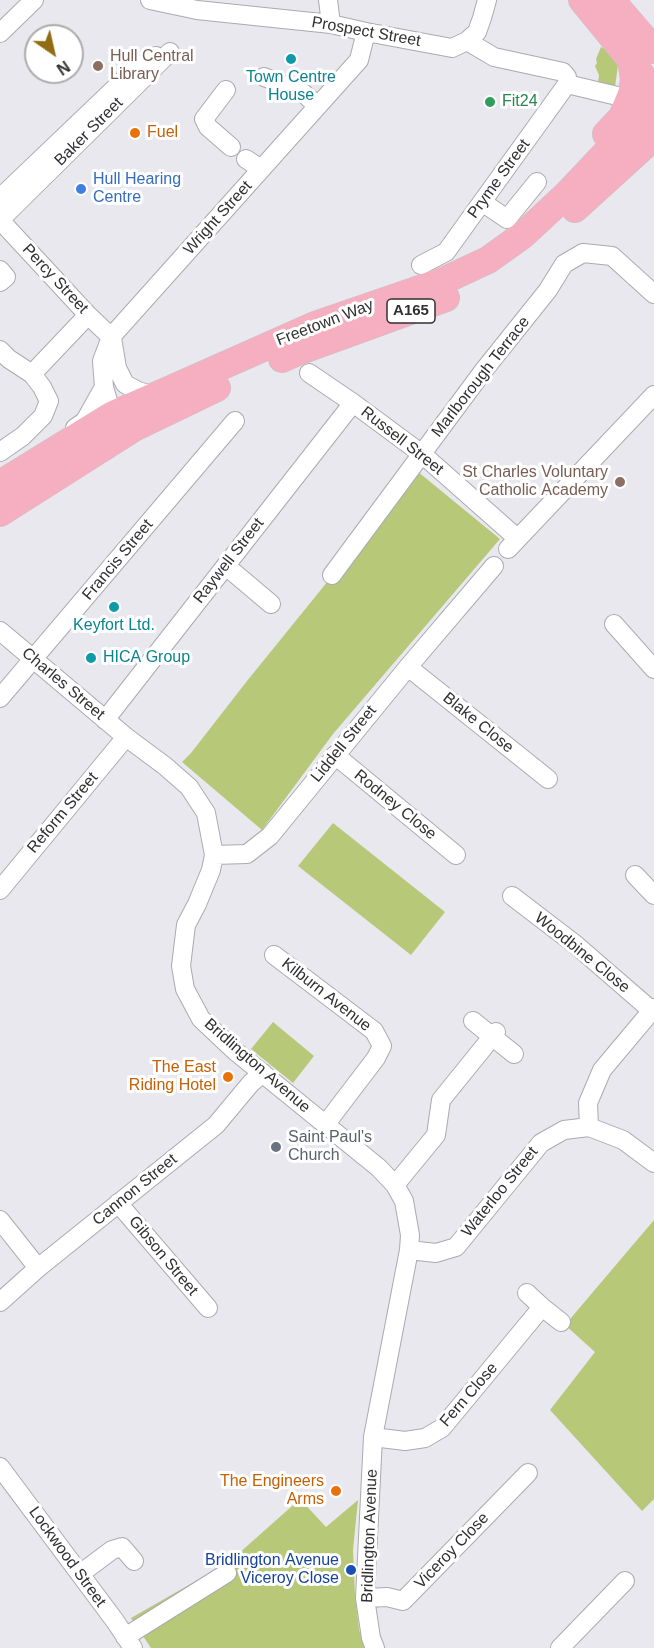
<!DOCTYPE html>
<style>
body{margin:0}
#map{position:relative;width:654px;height:1648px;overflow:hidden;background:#e9e8ef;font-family:Arial,sans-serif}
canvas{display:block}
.north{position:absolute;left:24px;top:24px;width:60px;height:60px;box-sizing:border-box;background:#fff;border:2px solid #acacad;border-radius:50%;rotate:146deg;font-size:16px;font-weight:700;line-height:24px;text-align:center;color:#303032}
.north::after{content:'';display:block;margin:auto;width:21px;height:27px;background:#916c13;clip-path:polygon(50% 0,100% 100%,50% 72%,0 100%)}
</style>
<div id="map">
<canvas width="654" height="1648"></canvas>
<div class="north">N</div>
</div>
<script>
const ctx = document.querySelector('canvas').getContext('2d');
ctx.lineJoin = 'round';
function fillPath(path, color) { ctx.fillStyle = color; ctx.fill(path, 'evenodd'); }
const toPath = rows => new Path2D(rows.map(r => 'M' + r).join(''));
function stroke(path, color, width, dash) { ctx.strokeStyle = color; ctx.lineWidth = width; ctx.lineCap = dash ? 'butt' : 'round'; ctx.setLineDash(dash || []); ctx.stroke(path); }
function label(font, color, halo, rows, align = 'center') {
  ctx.font = font + ' Arial,sans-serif'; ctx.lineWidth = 6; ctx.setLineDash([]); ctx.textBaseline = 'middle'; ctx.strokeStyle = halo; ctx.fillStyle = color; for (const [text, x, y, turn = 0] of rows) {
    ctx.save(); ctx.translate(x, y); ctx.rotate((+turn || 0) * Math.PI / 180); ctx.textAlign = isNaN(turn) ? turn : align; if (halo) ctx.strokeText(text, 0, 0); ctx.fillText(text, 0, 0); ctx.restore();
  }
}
fillPath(toPath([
 [601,47,612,53,618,65,615,87,598,83,599,75,595,66,597,63,596,59],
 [417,471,500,539,333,734,262,830,182,762,191,753,247,681],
 [333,823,445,912,411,955,298,866],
 [273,1022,314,1056,293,1083,251,1049],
 [654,1220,654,1499,642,1511,550,1410,595,1352,565,1325],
 [300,1499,326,1527,358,1500,353,1550,355,1595,359,1629,364,1648,151,1648,131,1618,229,1562]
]), '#b8c879');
const minor = toPath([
 [150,0,197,10,331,24,366,32,452,48,467,41,477,32,482,18,487,0],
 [328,0,331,24],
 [0,33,34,0],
 [467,41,494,57,563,72,567,77,567,84],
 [264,77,302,92,318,106],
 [567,84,630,99],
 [226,90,204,119,208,127,231,147],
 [246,159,261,169],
 [0,198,135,69,156,56],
 [482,202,507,219,537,182],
 [0,220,170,52],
 [0,220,88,315,111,337],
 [421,265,446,252,567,84],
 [0,270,6,277,0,282],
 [112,338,117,368,125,384,138,391,155,396],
 [0,350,9,359,32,374],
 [309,373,353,403,422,454,517,538],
 [119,420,112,415,104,387,102,361,111,337,359,60,366,32],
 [75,428,85,421,104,387],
 [0,452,23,436,43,416,49,401,42,387,32,374,88,315],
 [508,549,654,395],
 [226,566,271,604],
 [332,575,484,370,548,290,564,264,583,253,612,256,654,294],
 [614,624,654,669],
 [0,631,126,737,165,766,189,787,206,813,214,855,211,870,197,904,186,925,181,966,185,989,201,1019,235,1051,379,1168,395,1185,404,1201,410,1235,409,1250,373,1437,365,1598,371,1638,375,1648],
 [408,667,548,779],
 [0,698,235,421],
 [105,720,353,403],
 [335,755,456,855],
 [214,855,247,854,270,836,408,667,494,566],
 [635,875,654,895],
 [0,890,126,737],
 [512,896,576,945,651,1010],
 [274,955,374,1031,382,1046,376,1058,325,1125],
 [473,1021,514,1054],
 [589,1127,588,1103,602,1070,654,1008],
 [395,1185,436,1135,441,1100,496,1032],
 [118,1203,208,1308],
 [0,1220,38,1268],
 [409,1250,436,1253,456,1247,541,1143,564,1130,589,1127,623,1140,654,1163],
 [527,1293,542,1307,561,1322],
 [0,1302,38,1268,216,1125,251,1083,263,1073],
 [373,1437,405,1441,425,1438,442,1428,542,1307],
 [0,1467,115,1621,133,1648],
 [80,1574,112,1550,122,1547,134,1561],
 [365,1598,387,1597,403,1601,528,1473],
 [125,1637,227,1573],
 [560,1648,625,1581]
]);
const highway = toPath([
 [582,0,631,60,654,93],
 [611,0,654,50],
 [606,134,622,117,632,93,634,79,631,60],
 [575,209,654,137],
 [282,359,300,351,446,298],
 [0,484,112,415,315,325,443,281,488,260,523,235,566,195,635,122,654,110],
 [0,513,134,428,217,388]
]);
stroke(minor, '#aaaab0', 20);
stroke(highway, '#c5c5c6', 28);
stroke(minor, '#fff', 18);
stroke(highway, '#f6afc0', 27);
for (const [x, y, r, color] of [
 [291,59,6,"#0f9aa8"],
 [98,66,6,"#8d6e63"],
 [490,102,6,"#2e9e5b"],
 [135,133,6,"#e8710a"],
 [81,189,6,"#3f7fe0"],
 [620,482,6,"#8d6e63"],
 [114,607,6,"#0f9aa8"],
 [91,658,6,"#0f9aa8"],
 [228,1077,6,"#e8710a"],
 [276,1147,6,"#6b7280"],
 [336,1491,6,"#e8710a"],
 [351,1570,6,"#1a4fb4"]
]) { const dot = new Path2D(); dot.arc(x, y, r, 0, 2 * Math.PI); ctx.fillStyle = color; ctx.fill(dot); stroke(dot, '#fff', 2); }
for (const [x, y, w] of [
 [411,311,48]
]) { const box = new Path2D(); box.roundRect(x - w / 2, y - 12, w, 24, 4.5); ctx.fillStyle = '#fff'; ctx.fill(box); stroke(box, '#303032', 1.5); }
label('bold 15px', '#303032', null, [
 ["A165",411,311]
]);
label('16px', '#303032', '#fff', [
 ["Prospect Street",366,32,10],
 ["Baker Street",89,132,-45],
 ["Pryme Street",499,179,-54],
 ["Wright Street",218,218,-48],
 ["Percy Street",55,279,47],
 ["Freetown Way",325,323,-21],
 ["Marlborough Terrace",481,377,-52],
 ["Russell Street",402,441,38],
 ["Francis Street",118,560,-50],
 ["Raywell Street",229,561,-52],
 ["Charles Street",63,684,40],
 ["Blake Close",478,723,39],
 ["Liddell Street",344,744,-51],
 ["Rodney Close",395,805,39],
 ["Reform Street",63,813,-50],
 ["Woodbine Close",582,953,39],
 ["Kilburn Avenue",326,995,38],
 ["Bridlington Avenue",257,1066,41],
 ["Cannon Street",135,1190,-39],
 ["Waterloo Street",500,1192,-51],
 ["Gibson Street",163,1256,50],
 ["Fern Close",469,1395,-49],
 ["Bridlington Avenue",370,1536,-88],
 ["Viceroy Close",452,1551,-46],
 ["Lockwood Street",67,1557,54]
]);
label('16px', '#785e54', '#fff', [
 ["Hull Central",110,57],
 ["Library",110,75],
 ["St Charles Voluntary",608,473,"right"],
 ["Catholic Academy",608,491,"right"]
], 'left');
label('16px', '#0d838f', '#fff', [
 ["Town Centre",291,78],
 ["House",291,96],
 ["Keyfort Ltd.",114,626],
 ["HICA Group",103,658,"left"]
]);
label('16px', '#27864d', '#fff', [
 ["Fit24",502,102]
], 'left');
label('16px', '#c56008', '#fff', [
 ["Fuel",147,133,"left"],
 ["The East",216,1068],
 ["Riding Hotel",216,1086],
 ["The Engineers",324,1482],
 ["Arms",324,1500]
], 'right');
label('16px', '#366cbe', '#fff', [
 ["Hull Hearing",93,180],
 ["Centre",93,198]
], 'left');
label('16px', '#5b616d', '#fff', [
 ["Saint Paul's",288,1138],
 ["Church",288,1156]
], 'left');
label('16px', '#164399', '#fff', [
 ["Bridlington Avenue",339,1561],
 ["Viceroy Close",339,1579]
], 'right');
</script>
